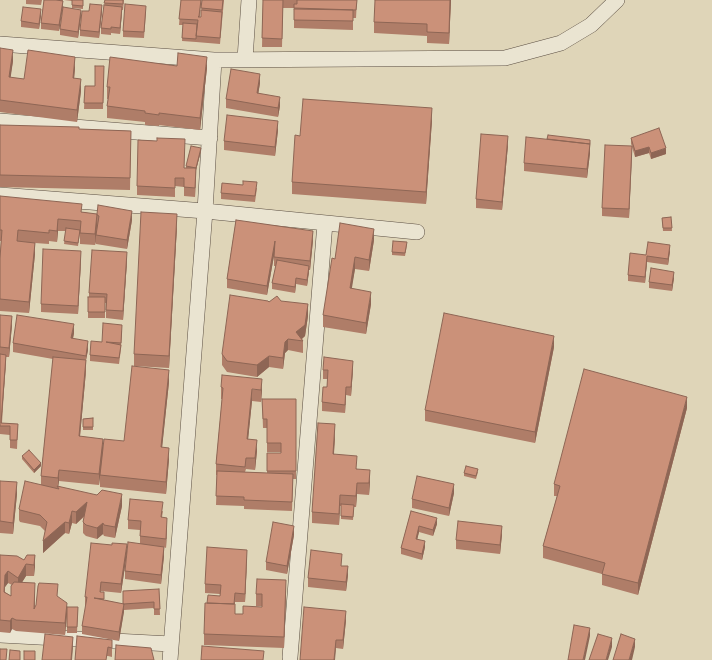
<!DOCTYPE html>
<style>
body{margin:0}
canvas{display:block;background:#dfd5b8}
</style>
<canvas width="712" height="660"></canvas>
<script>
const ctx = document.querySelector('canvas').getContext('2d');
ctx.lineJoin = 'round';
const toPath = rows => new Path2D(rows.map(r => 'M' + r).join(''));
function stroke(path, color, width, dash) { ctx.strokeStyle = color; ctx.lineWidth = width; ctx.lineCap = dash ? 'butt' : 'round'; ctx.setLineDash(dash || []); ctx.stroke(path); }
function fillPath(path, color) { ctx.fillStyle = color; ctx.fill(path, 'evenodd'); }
const minor = toPath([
 [0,44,214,60,505,58,561,43,591,25,617,0],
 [245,59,249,0],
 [0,121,210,138],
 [0,195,205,211,417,232],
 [0,635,171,644],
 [290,657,325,223],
 [170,660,205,211,214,60]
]);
stroke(minor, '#5c4f43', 16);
stroke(minor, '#eae4d1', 15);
fillPath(toPath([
 [26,0,42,0,41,5,26,4],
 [44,0,63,0,59,31,41,29,41,23],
 [64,0,83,0,83,9,72,8,72,1],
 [105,0,124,0,123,10,122,10,120,34,111,33,111,35,101,34,101,28],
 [181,0,201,0,200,17,201,17,202,0,224,0,220,44,196,42,197,26,196,42,182,41,183,25,179,25],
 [263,0,357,0,356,18,353,18,353,30,294,28,294,8,283,8,282,47,262,47],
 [451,0,449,44,427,43,427,36,374,33,374,22],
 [89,11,102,11,99,38,80,36,80,30],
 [146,12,144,38,123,37,123,31],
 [41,15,39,29,21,27,21,21],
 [81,16,78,38,60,35,60,29],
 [0,48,13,61,10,78,24,79,75,68,74,79,81,91,77,122,0,112],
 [104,66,103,109,84,109,85,86,95,86],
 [177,66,207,68,200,130,159,125,159,126,145,125,145,122,107,118,107,106,108,99,107,99,107,87],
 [260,83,258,94,280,106,278,117,226,108,226,99],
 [432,120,426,204,292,194,292,182,300,136],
 [0,125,79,129,131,131,130,190,0,187],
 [278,130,275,156,224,150,224,141],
 [631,138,666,154,651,159,649,153,635,157,632,147,629,218,602,216,602,208,632,146,631,144],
 [547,139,590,140,590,153,587,178,524,171,524,163],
 [508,145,502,210,476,208,476,199],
 [185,148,184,168,186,168,186,166,201,151,196,170,195,197,184,196,184,187,175,186,175,197,137,195,137,186],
 [257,188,255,202,221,199,221,193],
 [0,196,82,212,132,220,127,249,96,244,96,242,95,245,80,244,80,233,78,246,64,244,66,231,58,231,57,242,49,241,49,244,35,243,35,254,29,313,0,311,0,257,1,241,0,241],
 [671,217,672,231,663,231,662,218],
 [236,220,313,240,310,270,309,270,307,286,296,284,295,293,272,289,272,283,276,266,274,266,274,256,267,295,227,288,227,279],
 [177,226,169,368,134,366,134,354],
 [374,240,369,271,355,269,351,289,371,304,366,334,323,327,323,315,335,259],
 [407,245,405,256,392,255,392,252],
 [670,251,668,265,647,262,645,283,628,281,628,275,646,255],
 [81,260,78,314,41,312,41,304],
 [127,261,123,320,106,318,106,303,105,303,105,318,88,318,88,297,89,297,89,293],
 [674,278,672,291,649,288,649,282],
 [281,301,308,316,305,336,302,339,303,341,303,353,288,350,285,353,283,369,269,367,257,377,227,372,222,365,222,354,269,302],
 [0,315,12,325,9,357,6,357,2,423,18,424,17,449,10,448,10,435,0,434],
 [122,331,121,349,119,364,90,361,90,355,102,342],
 [74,333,73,339,88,350,86,360,86,371,80,436,103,449,124,441,169,382,162,447,169,459,166,494,100,487,100,476,99,485,59,481,58,486,122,506,115,538,104,536,103,534,97,539,86,536,83,533,83,522,85,516,76,524,72,523,69,534,65,533,43,553,45,531,40,526,20,522,19,520,19,509,41,485,41,476,53,359,13,352,13,343],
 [554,347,535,443,425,421,425,410],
 [353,369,351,396,346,395,345,413,322,411,322,402,327,387,328,379,323,379,323,370],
 [221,387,262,390,261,402,252,401,248,439,257,451,255,470,246,469,245,472,267,473,267,453,281,453,281,452,267,452,267,428,263,428,262,399,296,399,296,479,293,479,292,511,244,509,244,506,216,505,217,475,216,475,216,464,222,399,221,399],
 [687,408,638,595,602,585,602,574,543,558,543,546,557,496,554,496,554,484],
 [93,418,93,430,83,430,83,419],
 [335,436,334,454,357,469,370,481,369,495,357,494,356,507,354,507,353,520,341,519,341,506,340,506,339,525,312,523,312,512],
 [22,456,41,466,34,473,22,459],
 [478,472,476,479,464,476,464,473],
 [0,481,17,494,13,534,0,533],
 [454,493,449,516,412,508,412,499],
 [163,511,162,517,167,527,166,548,164,547,164,556,161,584,125,579,125,571,140,544,140,530,128,529,128,520],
 [411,511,437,524,433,536,419,532,417,539,425,547,422,560,401,554,401,548],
 [502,534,500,554,456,549,456,540],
 [294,535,287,574,266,570,266,562],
 [112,545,127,553,121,593,101,591,101,592,104,600,123,604,159,589,160,615,154,615,154,608,124,610,119,641,82,634,82,626,86,606,85,605,85,597],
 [0,555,24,560,35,555,34,576,26,576,22,582,35,595,35,608,58,597,67,614,65,635,16,631,12,629,10,633,0,632],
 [8,583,12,585,11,596,5,592,5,587],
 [247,559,245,602,235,602,235,614,243,614,262,607,262,606,256,606,256,594,286,591,284,648,204,645,204,634,207,603,220,596,220,594,205,593,205,584],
 [348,575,346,591,308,587,308,578],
 [67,607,78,607,77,633,67,633],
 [346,620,343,649,336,648,300,660],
 [112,640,112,657,108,656,75,660]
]), '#af7d68');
fillPath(toPath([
 [450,0,451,0,449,44,449,33],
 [63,1,63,7,59,31,59,25],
 [102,5,102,11,99,38,99,32],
 [122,7,122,13,120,34,120,28],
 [41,9,41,15,39,29,39,24],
 [81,10,81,16,78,38,78,32],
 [13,50,13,61,9,89,9,77],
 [75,57,75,68,73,90,73,78],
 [207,57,207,68,200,130,200,118],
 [260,74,260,83,257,102,257,93],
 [81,79,81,91,77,122,77,110],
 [280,97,280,106,278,117,278,108],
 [432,108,432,120,426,204,426,192],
 [278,121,278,130,275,156,275,147],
 [508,136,508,145,502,210,502,202],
 [590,140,590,153,587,178,587,169],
 [632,146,632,155,629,218,629,209],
 [649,147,649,153,635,157,635,151],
 [201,148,201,151,196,170,195,197,195,169],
 [666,148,666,154,651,159,651,153],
 [132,211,132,220,127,249,127,240],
 [97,214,97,225,95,245,95,234],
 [177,214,177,226,169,368,169,356],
 [58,219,58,231,57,242,57,231],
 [374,229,374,240,369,271,369,260],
 [313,231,313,240,310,270,310,261],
 [275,241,275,250,267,295,267,286],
 [35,243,35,254,29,313,29,302],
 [670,245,670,251,668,265,668,259],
 [81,251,81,260,78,314,78,306],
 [127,252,127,261,123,320,123,311],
 [647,256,647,262,645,283,645,277],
 [355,257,355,269,350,300,350,288],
 [309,266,309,272,307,286,307,280],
 [674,272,674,278,672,291,672,285],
 [296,278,296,284,295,293,295,287],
 [371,292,371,304,366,334,366,323],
 [308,304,308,316,305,336,299,341,296,332],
 [12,316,12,325,9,357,9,348],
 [74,324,74,333,71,347,71,338],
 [554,336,554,347,535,443,535,432],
 [288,339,288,350,285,353,283,369,283,358,285,342],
 [88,341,88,350,86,360,86,371,79,447,79,436,86,365,86,356],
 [6,355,6,364,1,426],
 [269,356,269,367,257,377,257,365],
 [353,361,353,369,351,396,351,387],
 [169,370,169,382,161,458,161,447],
 [262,379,262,390,261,402,261,390],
 [346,387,346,395,345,413,345,405],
 [252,389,252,401,247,450,247,439],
 [687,397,687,408,638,595,638,583],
 [335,424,335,436,333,466,333,454],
 [103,439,103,450,99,485,99,474],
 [257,440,257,451,255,470,255,458],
 [169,448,169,459,166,494,166,482],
 [41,463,41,466,34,473,34,470],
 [59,470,59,481,58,489,58,478],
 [370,470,370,481,369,495,369,483],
 [17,482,17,494,13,534,13,523],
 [357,483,357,494,356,507,356,496],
 [454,484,454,493,449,516,449,508],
 [122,494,122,506,115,538,115,527],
 [340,495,340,506,339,525,339,514],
 [87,502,87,513,76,524,76,512],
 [72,511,72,523,69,534,69,523],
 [167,518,167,527,166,548,166,539],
 [437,518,437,524,433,536,433,530],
 [65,522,65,533,43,553,43,541],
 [103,523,103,534,97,539,97,528],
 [294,526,294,535,287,574,287,566],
 [419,526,419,532,416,545,416,539],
 [502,526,502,534,500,554,500,545],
 [425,541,425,547,422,560,422,554],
 [127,544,127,553,121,593,121,584],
 [164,547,164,556,161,584,161,575],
 [247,550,247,559,245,602,245,594],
 [35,555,35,567,34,576,34,565],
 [26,564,26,576,18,589,18,578],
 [348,566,348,575,346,591,346,582],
 [8,571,8,583,5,587,4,603,5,575],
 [286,580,286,591,284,648,284,637],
 [35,583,35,595,34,620,34,609],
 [67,603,67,614,65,635,65,623],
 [124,604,124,612,119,641,119,632],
 [346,611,346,620,343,649,343,640],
 [12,618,12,629,10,633,10,621],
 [590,628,590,636,585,660,583,660],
 [73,637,73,646,72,660,71,660],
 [612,638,612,647,608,660,606,660],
 [635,639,635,647,632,660,629,660],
 [336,640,336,648,335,660,334,660]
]), '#8e6655');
const building = toPath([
 [44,0,56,0,63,1,59,25,41,23,44,0],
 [72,0,83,0,83,6,72,5,72,0],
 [105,0,123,0,123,4,104,3,105,0],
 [181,0,201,0,199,16,198,17,201,17,201,10,222,12,220,38,196,36,198,20,179,19,181,0],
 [202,0,223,0,222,10,201,8,202,0],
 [263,0,283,0,282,39,262,38,263,0],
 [297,0,357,0,356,10,294,8,294,4,297,4,297,0],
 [375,0,450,0,449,33,427,32,427,24,374,22,375,0],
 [90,4,102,5,99,32,80,30,82,11,89,11,90,4],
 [125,4,146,6,144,32,123,31,125,4],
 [104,5,122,7,120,28,111,27,111,29,101,28,104,5],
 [23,7,41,9,39,24,21,21,23,7],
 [63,7,81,10,78,32,60,29,63,7],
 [294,9,353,10,353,21,294,20,294,9],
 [183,23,197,24,196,39,182,38,183,23],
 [0,48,13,50,9,77,24,79,28,50,75,57,73,78,81,79,77,110,0,100,0,48],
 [178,53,207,57,200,118,159,113,159,115,145,113,145,111,107,106,110,87,107,87,110,57,177,66,178,53],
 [95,66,104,66,103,103,84,103,85,86,95,86,95,66],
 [231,69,260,74,257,93,280,97,278,108,226,99,231,69],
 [303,99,432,108,426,192,292,182,295,135,300,136,303,99],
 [227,115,278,121,275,147,224,141,227,115],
 [0,125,79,127,79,129,131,131,130,178,0,175,0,125],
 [659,128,666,148,651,153,649,147,635,151,631,138,659,128],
 [481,134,508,136,502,202,476,199,481,134],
 [548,135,590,140,590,144,547,139,548,135],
 [526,137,590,144,587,169,524,163,526,137],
 [157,138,185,139,184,168,196,168,195,188,184,187,184,178,175,178,175,188,137,186,138,140,157,141,157,138],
 [605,145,632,146,629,209,602,208,605,145],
 [191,146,201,148,196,168,186,166,191,146],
 [243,181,257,182,255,196,221,193,222,183,243,185,243,181],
 [0,196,82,204,81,212,97,214,95,234,80,233,81,221,58,219,57,231,49,230,49,233,18,230,17,241,35,243,29,302,0,299,0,258,2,230,0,230,0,196],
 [98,205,132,211,127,240,96,235,99,216,97,215,97,214,98,205],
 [141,212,177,214,169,356,134,354,141,212],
 [671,217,672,228,663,228,662,218,671,217],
 [236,220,313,231,310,261,274,257,275,241,267,286,227,279,236,220],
 [340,223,374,229,369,260,355,257,350,288,371,292,366,323,323,315,332,258,335,259,340,223],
 [66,228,80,230,78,243,64,241,66,228],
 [393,241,407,242,405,253,392,252,393,241],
 [648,242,670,245,668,259,647,256,645,277,628,275,630,253,646,255,648,242],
 [43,249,81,251,78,306,41,304,43,249],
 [92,250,127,252,123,311,106,310,107,294,89,293,92,250],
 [277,260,309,266,307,280,296,278,295,287,272,283,277,260],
 [651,268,674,272,672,285,649,282,651,268],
 [230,295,268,301,269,302,277,296,281,301,308,304,305,325,296,332,303,341,288,339,285,342,283,358,269,356,257,365,227,361,222,354,230,295],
 [88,297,105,297,105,312,88,312,88,297],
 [444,313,554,336,535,432,425,410,444,313],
 [0,315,12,316,9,348,0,347,0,315],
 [17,315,74,324,71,338,88,341,86,356,13,343,17,315],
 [103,323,122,325,121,343,106,342,121,345,119,358,90,355,91,341,102,342,103,323],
 [0,354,6,355,1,423,18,424,17,440,10,440,10,426,0,426,0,354],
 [53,357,86,360,79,436,103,439,99,474,59,470,58,478,41,476,53,357],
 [324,357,353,361,351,387,346,387,345,405,322,402,323,387,327,387,328,370,323,370,324,357],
 [132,366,169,370,161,447,169,448,166,482,100,475,104,439,124,441,132,366],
 [584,369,687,397,638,583,602,574,605,563,543,546,560,486,554,484,584,369],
 [222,375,262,379,261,390,252,389,247,439,257,440,255,458,246,458,245,467,216,464,223,388,221,387,222,375],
 [262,399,296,399,296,471,267,471,267,453,281,453,281,443,267,443,267,419,263,419,262,399],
 [93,418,93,427,83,427,83,419,93,418],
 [318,423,335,424,333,454,357,456,356,469,370,470,369,483,357,483,356,496,340,495,339,514,312,512,318,423],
 [29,450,41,463,34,470,22,456,29,450],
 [466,466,478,469,476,476,464,473,466,466],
 [217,471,293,474,292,502,244,500,244,497,216,496,217,471],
 [417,476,454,484,449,508,412,499,417,476],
 [0,481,17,482,13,523,0,521,0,481],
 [25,481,59,489,57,486,97,495,102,490,122,494,115,527,104,525,103,523,97,528,86,525,83,522,87,502,76,512,72,511,69,523,65,522,43,541,47,522,40,515,20,510,19,509,25,481],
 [130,499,163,502,161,517,167,518,166,539,140,536,141,521,128,520,130,499],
 [341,504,354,505,353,517,341,516,341,504],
 [411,511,437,518,433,530,419,526,416,539,425,541,422,554,401,548,411,511],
 [458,521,502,526,500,545,456,540,458,521],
 [273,522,294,526,287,566,266,562,273,522],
 [128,542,164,547,161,575,125,571,128,542],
 [91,543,112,545,112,543,127,544,121,584,101,582,100,592,104,592,104,599,94,598,124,604,119,632,82,626,87,597,85,597,91,543],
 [207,547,247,550,245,594,235,593,234,604,207,603,208,595,220,596,221,585,205,584,207,547],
 [311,550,342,554,341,566,348,566,346,582,308,578,311,550],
 [0,555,17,556,24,560,27,555,35,555,34,565,26,564,18,578,8,571,5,575,4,592,11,596,11,586,14,582,35,583,34,609,36,605,38,586,39,583,58,584,57,596,67,603,65,623,16,620,12,618,10,621,0,620,0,555],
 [257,579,286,580,284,637,204,634,205,603,235,604,235,614,243,614,243,606,262,607,262,594,256,594,257,579],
 [159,589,160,609,154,609,154,602,123,604,123,591,159,589],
 [67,607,78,607,77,627,67,627,67,607],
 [304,607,346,611,343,640,336,640,334,660,300,660,304,607],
 [574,625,590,628,583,660,568,660,574,625],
 [45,634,73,637,71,660,42,660,45,634],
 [598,634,612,638,606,660,589,660,598,634],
 [621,634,635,639,629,660,613,660,621,634],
 [77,636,112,640,112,648,108,647,106,660,75,660,77,636],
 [116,645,151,648,154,660,115,660,116,645],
 [202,646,264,651,263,660,201,660,202,646],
 [0,649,7,649,6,660,0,660,0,649],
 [10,650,20,651,20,660,9,660,10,650],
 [24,651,35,651,35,660,24,660,24,651]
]);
fillPath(building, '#cb9179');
stroke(building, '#8e6655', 1);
</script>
